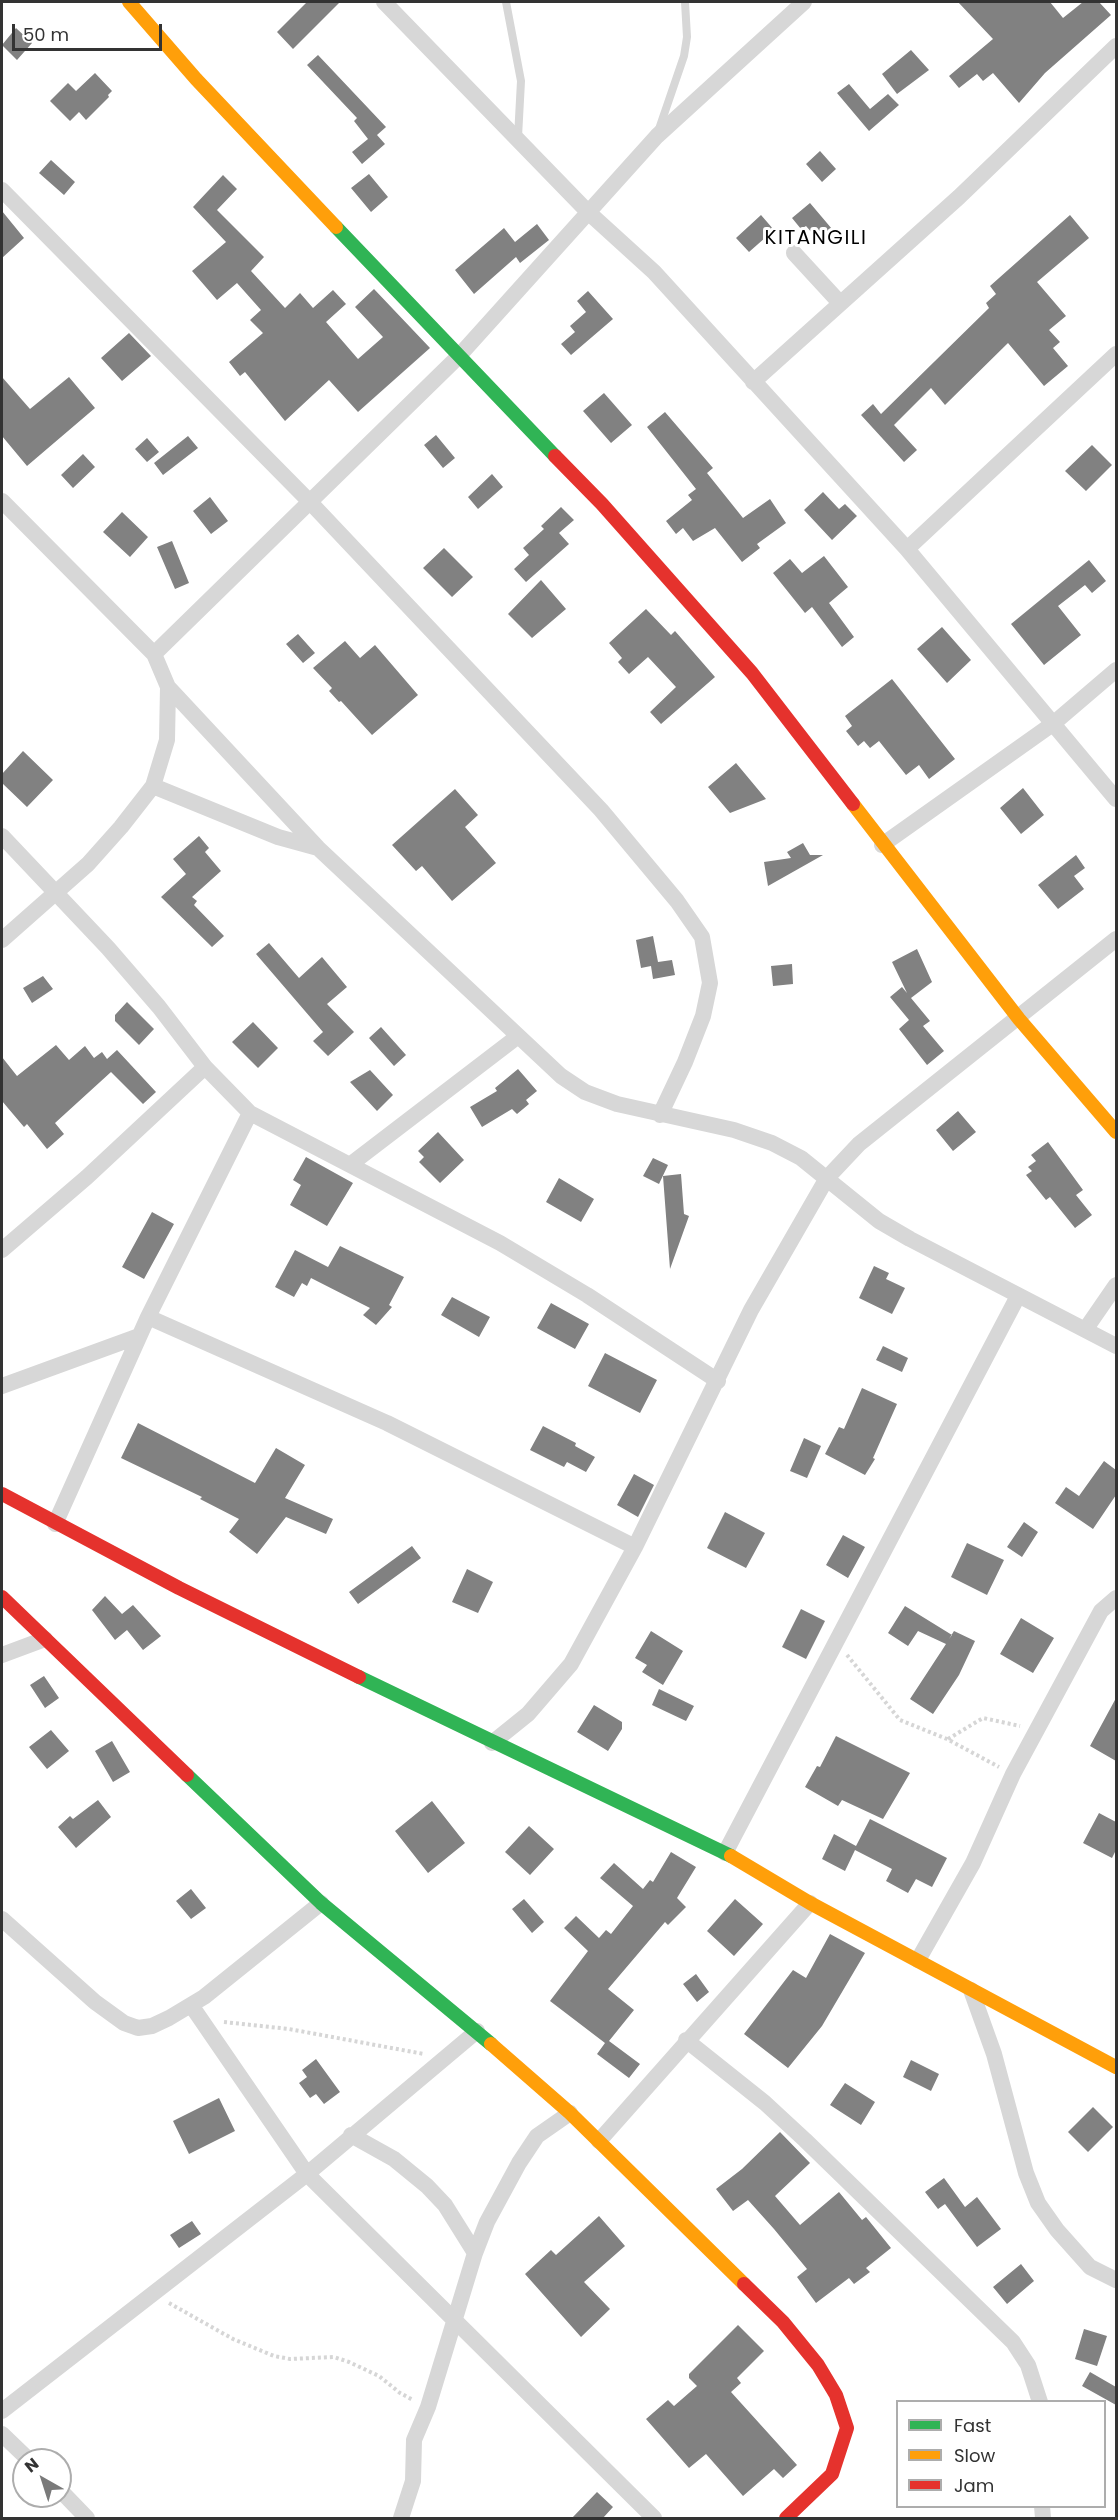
<!DOCTYPE html>
<style>
body{margin:0}
#map{position:relative;width:1118px;height:2520px;overflow:hidden;background:#fff;font-family:Poppins,sans-serif}
canvas{display:block}
.frame{position:absolute;inset:0;border:3px solid #333;pointer-events:none}
.legend{position:absolute;left:896px;top:2400px;width:210px;height:108px;box-sizing:border-box;background:#fff;border:2px solid #adadad;margin:0;padding:8px 10px;list-style:none;font-size:18px;color:#333}
.legend li{display:flex;align-items:center;gap:12px;height:30px}
.legend b{width:30px;border:2px solid #adadad}
.north{position:absolute;left:12px;top:2448px;width:60px;height:60px;box-sizing:border-box;background:#fff;border:2px solid #adadad;border-radius:50%;rotate:321deg;font-size:16px;font-weight:700;line-height:24px;text-align:center;color:#333}
.north::after{content:'';display:block;margin:auto;width:21px;height:27px;background:#7a7a7a;clip-path:polygon(50% 0,100% 100%,50% 72%,0 100%)}
.scale{position:absolute;left:12px;top:24px;width:150px;height:27px;box-sizing:border-box;border:3px solid #333;border-top:0;padding-left:8px;font-size:18px;line-height:21px;white-space:nowrap;color:#333;-webkit-text-stroke:4px #fff;paint-order:stroke}
</style>
<div id="map">
<canvas width="1118" height="2520"></canvas>
<div class="frame"></div>
<ul class="legend">
<li><b style="height:8px;background:#30b455"></b>Fast</li>
<li><b style="height:8px;background:#ff9f0a"></b>Slow</li>
<li><b style="height:8px;background:#e5322d"></b>Jam</li>
</ul>
<div class="north">N</div>
<div class="scale">50 m</div>
</div>
<script>
const ctx = document.querySelector('canvas').getContext('2d');
ctx.lineJoin = 'round';
function fillPath(path, color) { ctx.fillStyle = color; ctx.fill(path, 'evenodd'); }
const toPath = rows => new Path2D(rows.map(r => 'M' + r).join(''));
function stroke(path, color, width, dash) { ctx.strokeStyle = color; ctx.lineWidth = width; ctx.lineCap = dash ? 'butt' : 'round'; ctx.setLineDash(dash || []); ctx.stroke(path); }
function label(font, color, halo, rows, align = 'center') {
  ctx.font = font + ' Poppins,sans-serif'; ctx.lineWidth = 6; ctx.setLineDash([]); ctx.textBaseline = 'middle'; ctx.strokeStyle = halo; ctx.fillStyle = color; for (const [text, x, y, turn = 0] of rows) {
    ctx.save(); ctx.translate(x, y); ctx.rotate((+turn || 0) * Math.PI / 180); ctx.textAlign = isNaN(turn) ? turn : align; if (halo) ctx.strokeText(text, 0, 0); ctx.fillText(text, 0, 0); ctx.restore();
  }
}
fillPath(toPath([
 [307,2,340,2,293,49,277,32],
 [958,2,1050,2,1063,18,1083,2,1099,2,1111,15,1045,73,1019,103,993,73,983,81,977,74,959,88,949,76,993,39],
 [16,28,32,43,17,60,2,45],
 [911,50,929,70,897,94,882,74],
 [318,55,386,127,377,135,385,144,362,164,352,152,368,139,354,121,357,118,307,65],
 [95,73,112,91,108,95,109,97,86,120,79,112,70,121,50,101,68,83,76,91],
 [849,84,870,109,888,94,899,105,869,131,837,93],
 [820,151,836,169,822,182,806,164],
 [51,160,75,182,64,195,39,173],
 [369,174,388,197,371,212,351,188],
 [223,175,237,189,217,210,264,257,251,271,285,308,300,293,313,308,333,290,346,304,326,322,358,359,383,337,355,307,374,289,430,348,358,412,329,380,285,421,245,372,240,376,229,362,263,333,250,320,261,310,237,283,217,300,192,271,226,242,193,207],
 [810,203,832,229,819,241,806,226,801,229,792,218],
 [2,211,24,238,2,258],
 [761,215,774,230,749,252,736,238],
 [1070,215,1089,238,1037,282,1066,316,1049,330,1060,342,1053,348,1068,366,1044,386,1008,343,945,405,931,388,894,425,917,450,904,462,861,415,873,404,881,414,989,308,986,303,996,294,990,286],
 [537,224,549,240,520,263,516,257,474,294,455,270,504,228,515,242],
 [588,291,613,319,571,355,561,344,575,332,570,326,586,312,577,301],
 [129,333,151,356,122,381,101,358],
 [2,377,30,409,69,377,95,408,27,466,2,436],
 [604,393,632,425,611,443,583,411],
 [665,412,713,468,707,473,743,518,770,499,786,523,757,544,760,548,742,562,715,528,693,541,683,528,676,534,666,521,692,500,688,495,696,489,647,427],
 [436,435,455,458,443,468,424,445],
 [188,436,198,448,163,475,154,463],
 [147,438,159,452,147,462,135,449],
 [1092,445,1112,465,1086,491,1065,471],
 [83,454,95,467,73,488,61,475],
 [492,474,503,487,478,509,468,497],
 [823,492,839,509,845,504,857,516,832,540,804,510],
 [210,497,228,521,211,534,193,511],
 [561,507,574,520,559,533,569,544,526,582,514,569,529,555,523,548,544,529,541,526],
 [122,512,148,537,130,557,103,532],
 [172,541,189,583,175,589,157,547],
 [444,548,473,577,452,597,423,568],
 [824,556,848,587,829,603,854,637,842,647,812,607,805,613,773,573,790,559,802,573],
 [1089,560,1106,581,1092,593,1085,585,1058,606,1081,635,1044,665,1011,624],
 [541,580,566,609,532,638,508,614],
 [646,609,671,635,675,631,715,677,661,724,650,712,676,687,648,657,629,674,618,662,622,658,609,643],
 [942,627,971,660,947,683,917,649],
 [298,634,315,653,303,663,286,644],
 [345,641,360,658,375,645,418,695,372,735,341,701,339,702,329,691,332,688,313,668],
 [892,679,955,759,929,779,919,765,906,775,879,741,870,748,864,741,858,746,846,731,852,726,845,716],
 [23,751,53,780,27,807,2,783,2,774],
 [736,763,766,799,730,813,708,787],
 [1023,788,1044,815,1021,834,1000,808],
 [455,789,478,815,465,827,496,863,452,901,422,866,416,871,392,845],
 [199,836,209,848,205,852,221,871,192,897,197,901,194,905,224,936,212,947,161,897,186,874,173,859],
 [803,843,810,855,823,855,768,886,764,862,791,858,787,852],
 [1076,855,1085,868,1074,876,1084,889,1058,909,1038,885],
 [653,936,658,962,672,960,675,975,653,979,651,966,641,968,636,940],
 [269,943,299,978,322,957,347,987,327,1004,354,1032,328,1056,313,1041,323,1032,256,954],
 [917,949,932,982,911,998,930,1021,923,1026,944,1051,927,1065,899,1029,909,1020,890,997,902,987,907,993,892,962],
 [792,964,793,984,773,986,771,966],
 [43,976,53,989,32,1003,23,988],
 [127,1002,154,1029,139,1045,115,1021,115,1015],
 [253,1022,278,1048,258,1068,232,1042],
 [381,1027,406,1055,394,1066,369,1038],
 [56,1045,69,1060,85,1046,94,1058,102,1052,107,1059,117,1050,156,1092,143,1104,111,1072,55,1123,64,1134,47,1149,27,1124,24,1127,2,1101,2,1057,17,1076],
 [518,1069,537,1091,526,1100,529,1104,517,1114,512,1109,482,1127,470,1107,497,1091,495,1088],
 [370,1070,393,1095,377,1111,350,1082],
 [958,1111,976,1132,953,1151,936,1130],
 [438,1132,464,1160,440,1183,419,1162,424,1157,418,1151],
 [1048,1142,1083,1190,1076,1195,1092,1215,1075,1228,1050,1197,1046,1200,1026,1175,1032,1171,1028,1167,1036,1161,1031,1155],
 [306,1157,353,1183,327,1226,290,1205,301,1185,293,1180],
 [653,1158,668,1165,659,1184,643,1176],
 [681,1174,684,1214,689,1216,670,1269,663,1176],
 [559,1178,594,1199,581,1222,546,1202],
 [152,1212,174,1224,144,1279,122,1267],
 [340,1246,404,1277,389,1305,392,1307,376,1325,363,1315,370,1308,311,1278,307,1286,302,1283,294,1297,275,1287,295,1250,328,1267],
 [874,1266,889,1273,886,1279,905,1288,892,1314,859,1298],
 [452,1297,490,1317,479,1337,441,1315],
 [551,1303,589,1324,575,1349,537,1328],
 [883,1346,908,1358,902,1372,876,1360],
 [605,1353,657,1380,640,1413,588,1386],
 [862,1388,897,1404,873,1458,875,1459,865,1475,825,1454,839,1427,844,1429],
 [138,1423,255,1483,276,1448,305,1465,285,1498,333,1519,326,1534,286,1517,257,1554,229,1532,239,1519,200,1499,202,1497,121,1458],
 [543,1426,576,1443,575,1446,595,1457,586,1472,567,1462,564,1467,530,1450],
 [804,1438,821,1446,807,1478,790,1471],
 [1104,1461,1116,1470,1116,1495,1093,1529,1055,1503,1066,1487,1079,1496],
 [634,1474,654,1485,638,1517,617,1505],
 [725,1512,765,1533,746,1568,707,1548],
 [1024,1522,1038,1532,1022,1557,1007,1547],
 [843,1535,865,1547,848,1578,826,1565],
 [967,1543,1004,1560,987,1595,951,1577],
 [412,1546,421,1558,358,1604,349,1592],
 [467,1569,493,1582,478,1613,452,1602],
 [105,1596,122,1614,133,1605,161,1636,143,1650,127,1630,115,1640,92,1610],
 [905,1606,952,1635,949,1639,954,1631,975,1641,959,1675,933,1714,910,1699,946,1644,918,1631,908,1646,888,1633],
 [801,1609,825,1621,806,1659,782,1647],
 [1021,1618,1054,1638,1033,1673,1000,1654],
 [651,1631,683,1651,663,1685,642,1672,647,1665,635,1658],
 [44,1676,59,1698,45,1708,30,1685],
 [659,1689,694,1706,686,1721,652,1705],
 [1116,1698,1116,1761,1090,1746],
 [594,1705,622,1722,622,1729,608,1751,577,1732],
 [51,1730,69,1751,47,1769,29,1747],
 [836,1736,910,1773,883,1819,842,1800,838,1806,805,1787,817,1766,820,1767],
 [112,1741,130,1772,113,1782,95,1751],
 [98,1800,111,1817,76,1848,58,1827,70,1816,73,1819],
 [432,1801,465,1843,428,1873,395,1831],
 [1099,1813,1116,1822,1116,1850,1112,1858,1083,1843],
 [870,1819,947,1858,932,1887,916,1879,908,1893,886,1881,892,1869,855,1850,845,1871,822,1859,834,1834,856,1846],
 [529,1826,554,1849,530,1875,505,1852],
 [671,1852,696,1867,677,1898,686,1907,668,1925,665,1922,608,1989,634,2010,609,2041,640,2064,629,2078,597,2054,605,2043,550,2001,588,1951,564,1928,576,1916,599,1938,606,1930,611,1934,633,1906,600,1878,614,1863,643,1889,650,1880,653,1882],
 [191,1889,206,1908,191,1919,176,1901],
 [524,1899,544,1922,532,1933,512,1909],
 [735,1899,763,1924,734,1956,707,1931],
 [830,1934,865,1953,822,2026,788,2068,744,2034,793,1970,806,1978],
 [696,1974,709,1992,697,2002,683,1984],
 [316,2059,340,2092,324,2104,316,2094,310,2098,299,2083,307,2077,302,2070],
 [911,2060,939,2074,931,2091,903,2077],
 [845,2083,875,2102,861,2125,830,2105],
 [219,2098,235,2131,189,2154,173,2121],
 [1093,2107,1113,2127,1088,2152,1068,2132],
 [780,2132,810,2163,775,2196,800,2225,839,2192,862,2220,866,2217,891,2248,866,2268,870,2272,854,2284,849,2278,816,2303,797,2277,807,2269,774,2229,748,2200,733,2211,716,2189,742,2169],
 [944,2178,965,2207,977,2197,1001,2229,977,2247,945,2204,938,2209,925,2192],
 [599,2216,625,2246,584,2282,610,2309,581,2337,525,2274,551,2250,556,2255],
 [192,2221,201,2234,179,2248,170,2235],
 [1021,2264,1034,2281,1007,2304,993,2287],
 [738,2325,764,2351,737,2378,741,2383,731,2392,797,2465,783,2478,774,2469,743,2496,706,2454,689,2468,646,2419,668,2400,674,2406,697,2386,689,2378,689,2374],
 [1084,2329,1107,2336,1097,2366,1075,2359],
 [1090,2372,1116,2387,1116,2405,1082,2386],
 [597,2492,613,2507,603,2518,572,2518]
]), '#818181');
stroke(toPath([
 [847,1655,900,1720,947,1739,999,1767],
 [948,1739,983,1718,1020,1726],
 [224,2022,289,2029,424,2054],
 [169,2303,233,2339,274,2356,290,2359,334,2357,349,2362,379,2376,400,2393,413,2400]
]), '#d6d6d6', 4, [3, 3]);
stroke(toPath([
 [506,2,521,81,518,137],
 [659,129,684,56,687,37,685,2]
]), '#d7d7d7', 8);
stroke(toPath([
 [384,2,588,212,654,272,907,549,1116,799],
 [2,190,309,501,601,810,677,901,702,937,710,983,703,1016,685,1062,660,1115],
 [794,253,840,303],
 [753,382,959,197,1116,46],
 [2,501,154,654,168,687,167,740,153,786,121,827,88,864,2,940],
 [907,549,1116,354],
 [154,654,458,357,657,136,804,2],
 [168,687,318,848,561,1076,585,1092,617,1104,734,1130,772,1143,801,1158,879,1221,910,1239,1116,1346],
 [153,786,278,837,318,848],
 [2,836,108,948,159,1007,205,1067,250,1113,500,1243,587,1295,718,1381],
 [882,845,1054,723,1116,670],
 [351,1164,517,1037],
 [2,1250,87,1177,205,1067],
 [148,1317,387,1423,635,1547],
 [1085,1330,1116,1285],
 [2,1386,139,1336],
 [55,1524,148,1317,250,1113],
 [2,1655,45,1639],
 [492,1743,528,1714,571,1664,635,1547,751,1310,827,1178,859,1144,1116,939],
 [725,1853,1018,1296],
 [2,1919,95,2002,124,2023,138,2028,152,2026,169,2018,204,1997,321,1903],
 [918,1960,973,1863,1013,1774,1101,1611,1116,1598],
 [971,1990,994,2054,1026,2173,1038,2203,1057,2230,1090,2267,1116,2280],
 [191,2005,307,2174,654,2518],
 [686,2040,765,2103,805,2140,1013,2342,1028,2365,1040,2402],
 [351,2135,394,2159,427,2186,445,2205,475,2253],
 [599,2141,810,1903],
 [2,2411,307,2174,477,2031],
 [2,2434,29,2460],
 [60,2490,87,2518],
 [1042,2506,1043,2518],
 [401,2518,413,2481,414,2440,428,2407,475,2253,487,2222,519,2163,537,2136,570,2113]
]), '#d7d7d7', 16);
stroke(toPath([
 [336,227,555,456],
 [359,1677,731,1856],
 [187,1775,321,1903,491,2044]
]), '#30b455', 14);
stroke(toPath([
 [129,2,196,79,336,227],
 [853,804,1019,1019,1116,1132],
 [731,1856,810,1903,1116,2067],
 [491,2044,570,2113,744,2284]
]), '#ff9f0a', 14);
stroke(toPath([
 [555,456,602,504,752,673,853,804],
 [2,1494,179,1588,359,1677],
 [2,1597,187,1775],
 [744,2284,783,2322,818,2365,836,2395,847,2428,832,2474,786,2518]
]), '#e5322d', 14);
ctx.letterSpacing = '1.5px';
label('20px', '#000', '#fff', [
 ["KITANGILI",816,239]
]);
ctx.letterSpacing = '0px';
</script>
